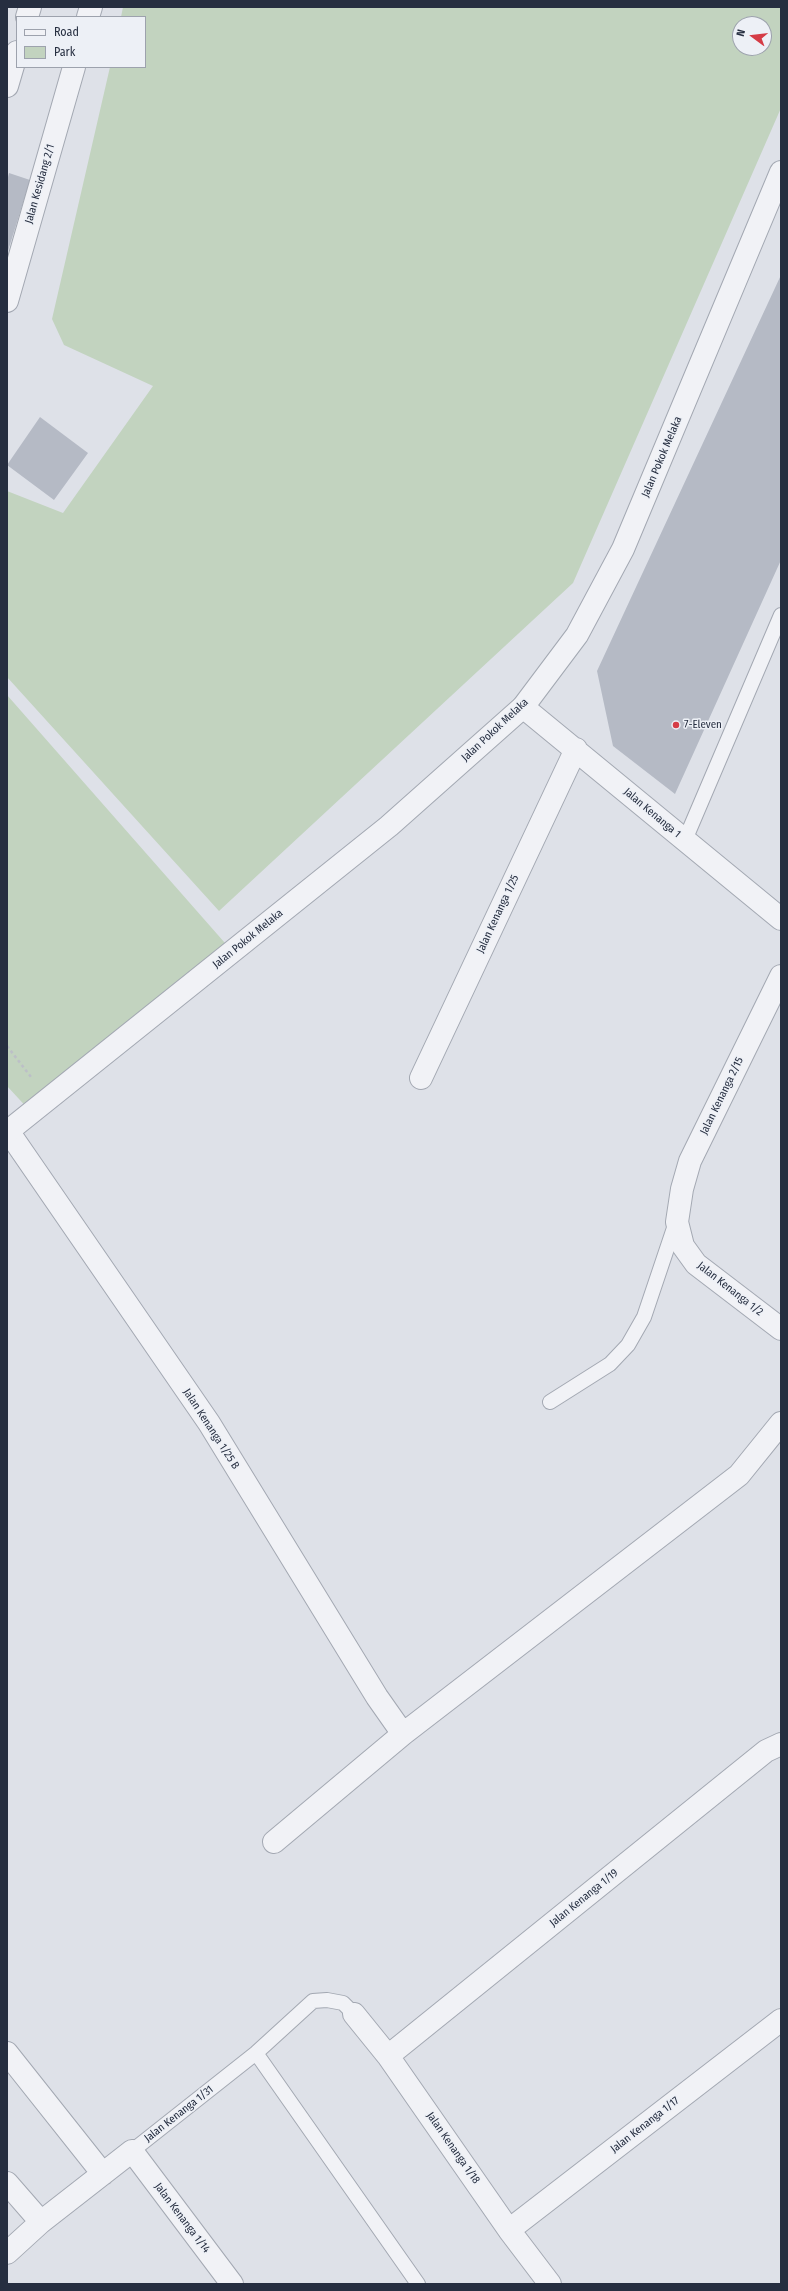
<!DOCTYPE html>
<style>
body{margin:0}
#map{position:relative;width:788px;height:2291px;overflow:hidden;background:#dee1e8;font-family:"Fira Sans Condensed",sans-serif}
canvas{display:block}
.frame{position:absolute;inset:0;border:8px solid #262e40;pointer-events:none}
.legend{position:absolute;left:16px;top:16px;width:130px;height:52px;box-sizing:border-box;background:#edf0f6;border:1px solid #9da2ad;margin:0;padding:5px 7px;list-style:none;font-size:12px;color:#262e40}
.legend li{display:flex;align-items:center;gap:8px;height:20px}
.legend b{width:20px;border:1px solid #9da2ad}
.north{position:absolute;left:732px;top:16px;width:40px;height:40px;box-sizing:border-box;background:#edf0f6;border:1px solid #9da2ad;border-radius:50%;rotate:285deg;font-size:11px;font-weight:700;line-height:16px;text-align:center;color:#262e40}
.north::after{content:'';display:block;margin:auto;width:14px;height:18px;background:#d53c46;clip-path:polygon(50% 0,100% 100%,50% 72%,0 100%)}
</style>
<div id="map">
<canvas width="788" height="2291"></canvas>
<div class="frame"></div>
<ul class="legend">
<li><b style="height:5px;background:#f1f2f6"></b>Road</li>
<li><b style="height:11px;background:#c2d3bf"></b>Park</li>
</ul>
<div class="north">N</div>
</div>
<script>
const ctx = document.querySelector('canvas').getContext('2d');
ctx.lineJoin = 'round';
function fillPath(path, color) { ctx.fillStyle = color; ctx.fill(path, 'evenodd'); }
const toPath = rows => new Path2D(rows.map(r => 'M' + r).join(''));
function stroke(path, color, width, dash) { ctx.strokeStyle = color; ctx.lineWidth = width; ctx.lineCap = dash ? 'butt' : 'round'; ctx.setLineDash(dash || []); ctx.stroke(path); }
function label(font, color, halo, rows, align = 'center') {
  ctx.font = font + ' "Fira Sans Condensed",sans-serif'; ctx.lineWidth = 3; ctx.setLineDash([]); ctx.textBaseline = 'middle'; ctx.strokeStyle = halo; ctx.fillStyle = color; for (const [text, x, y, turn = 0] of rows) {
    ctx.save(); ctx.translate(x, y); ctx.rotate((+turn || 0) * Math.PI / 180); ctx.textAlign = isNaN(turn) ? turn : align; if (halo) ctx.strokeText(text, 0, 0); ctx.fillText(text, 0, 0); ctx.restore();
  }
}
fillPath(toPath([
 [123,7,781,7,781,108,573,583,219,911,7,677,7,491,63,513,153,386,64,345,52,319,110,67,145,67,145,17,121,17],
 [740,24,764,24,764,48,740,48],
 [7,695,232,951,31,1112,7,1086]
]), '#c2d3bf');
fillPath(toPath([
 [9,173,30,180,8,251,7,181],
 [781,275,781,560,675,794,613,746,597,671],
 [40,417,88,453,54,500,7,465]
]), '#b5bac5');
const service = toPath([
 [685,840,781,615],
 [550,1402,610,1364,628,1345,644,1317,676,1222],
 [256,2053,418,2284],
 [132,2151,256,2053,313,2001,327,2000,343,2003,354,2014]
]);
const minor = toPath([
 [27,17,30,7],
 [88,17,91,7],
 [7,86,17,52],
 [7,301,74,67],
 [523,707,781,919],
 [781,976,690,1161,682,1189,677,1222,683,1246,696,1264,781,1329],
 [421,1078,576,749],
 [8,1131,209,1423,377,1697,403,1734],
 [274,1842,403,1734,739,1475,781,1423],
 [354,2014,388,2056,509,2230,550,2284],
 [7,2053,103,2174],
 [388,2056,766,1751,781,1744],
 [7,2183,41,2222],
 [509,2230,781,2020],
 [7,2253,41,2222,132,2151,232,2284]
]);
const tertiary = toPath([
 [7,1132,389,826,523,707,577,635,623,549,781,172]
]);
stroke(service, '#a3a8b2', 16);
stroke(minor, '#a3a8b2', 24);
stroke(tertiary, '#a3a8b2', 24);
stroke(toPath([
 [7,1046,31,1077]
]), '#bcbfc7', 2.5, [3, 3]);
stroke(service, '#f1f2f6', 14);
stroke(minor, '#f1f2f6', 22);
stroke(tertiary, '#f1f2f6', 22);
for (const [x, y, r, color] of [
 [676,725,4,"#d53c46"]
]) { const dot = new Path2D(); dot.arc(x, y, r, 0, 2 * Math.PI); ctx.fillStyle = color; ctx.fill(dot); stroke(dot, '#edf0f6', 1.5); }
label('11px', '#262e40', '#edf0f6', [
 ["Jalan Kesidang 2/1",40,184,-74],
 ["Jalan Pokok Melaka",662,457,-67],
 ["Jalan Pokok Melaka",495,730,-43],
 ["Jalan Kenanga 1",652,813,40],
 ["Jalan Kenanga 1/25",498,914,-65],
 ["Jalan Pokok Melaka",248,939,-39],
 ["Jalan Kenanga 2/15",722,1096,-64],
 ["Jalan Kenanga 1/2",730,1289,38],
 ["Jalan Kenanga 1/25 B",211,1429,57],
 ["Jalan Kenanga 1/19",584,1898,-39],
 ["Jalan Kenanga 1/31",179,2114,-38],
 ["Jalan Kenanga 1/17",645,2125,-38],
 ["Jalan Kenanga 1/18",453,2148,55],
 ["Jalan Kenanga 1/14",182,2218,53]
]);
label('11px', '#262e40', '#edf0f6', [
 ["7-Eleven",684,725]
], 'left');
</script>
